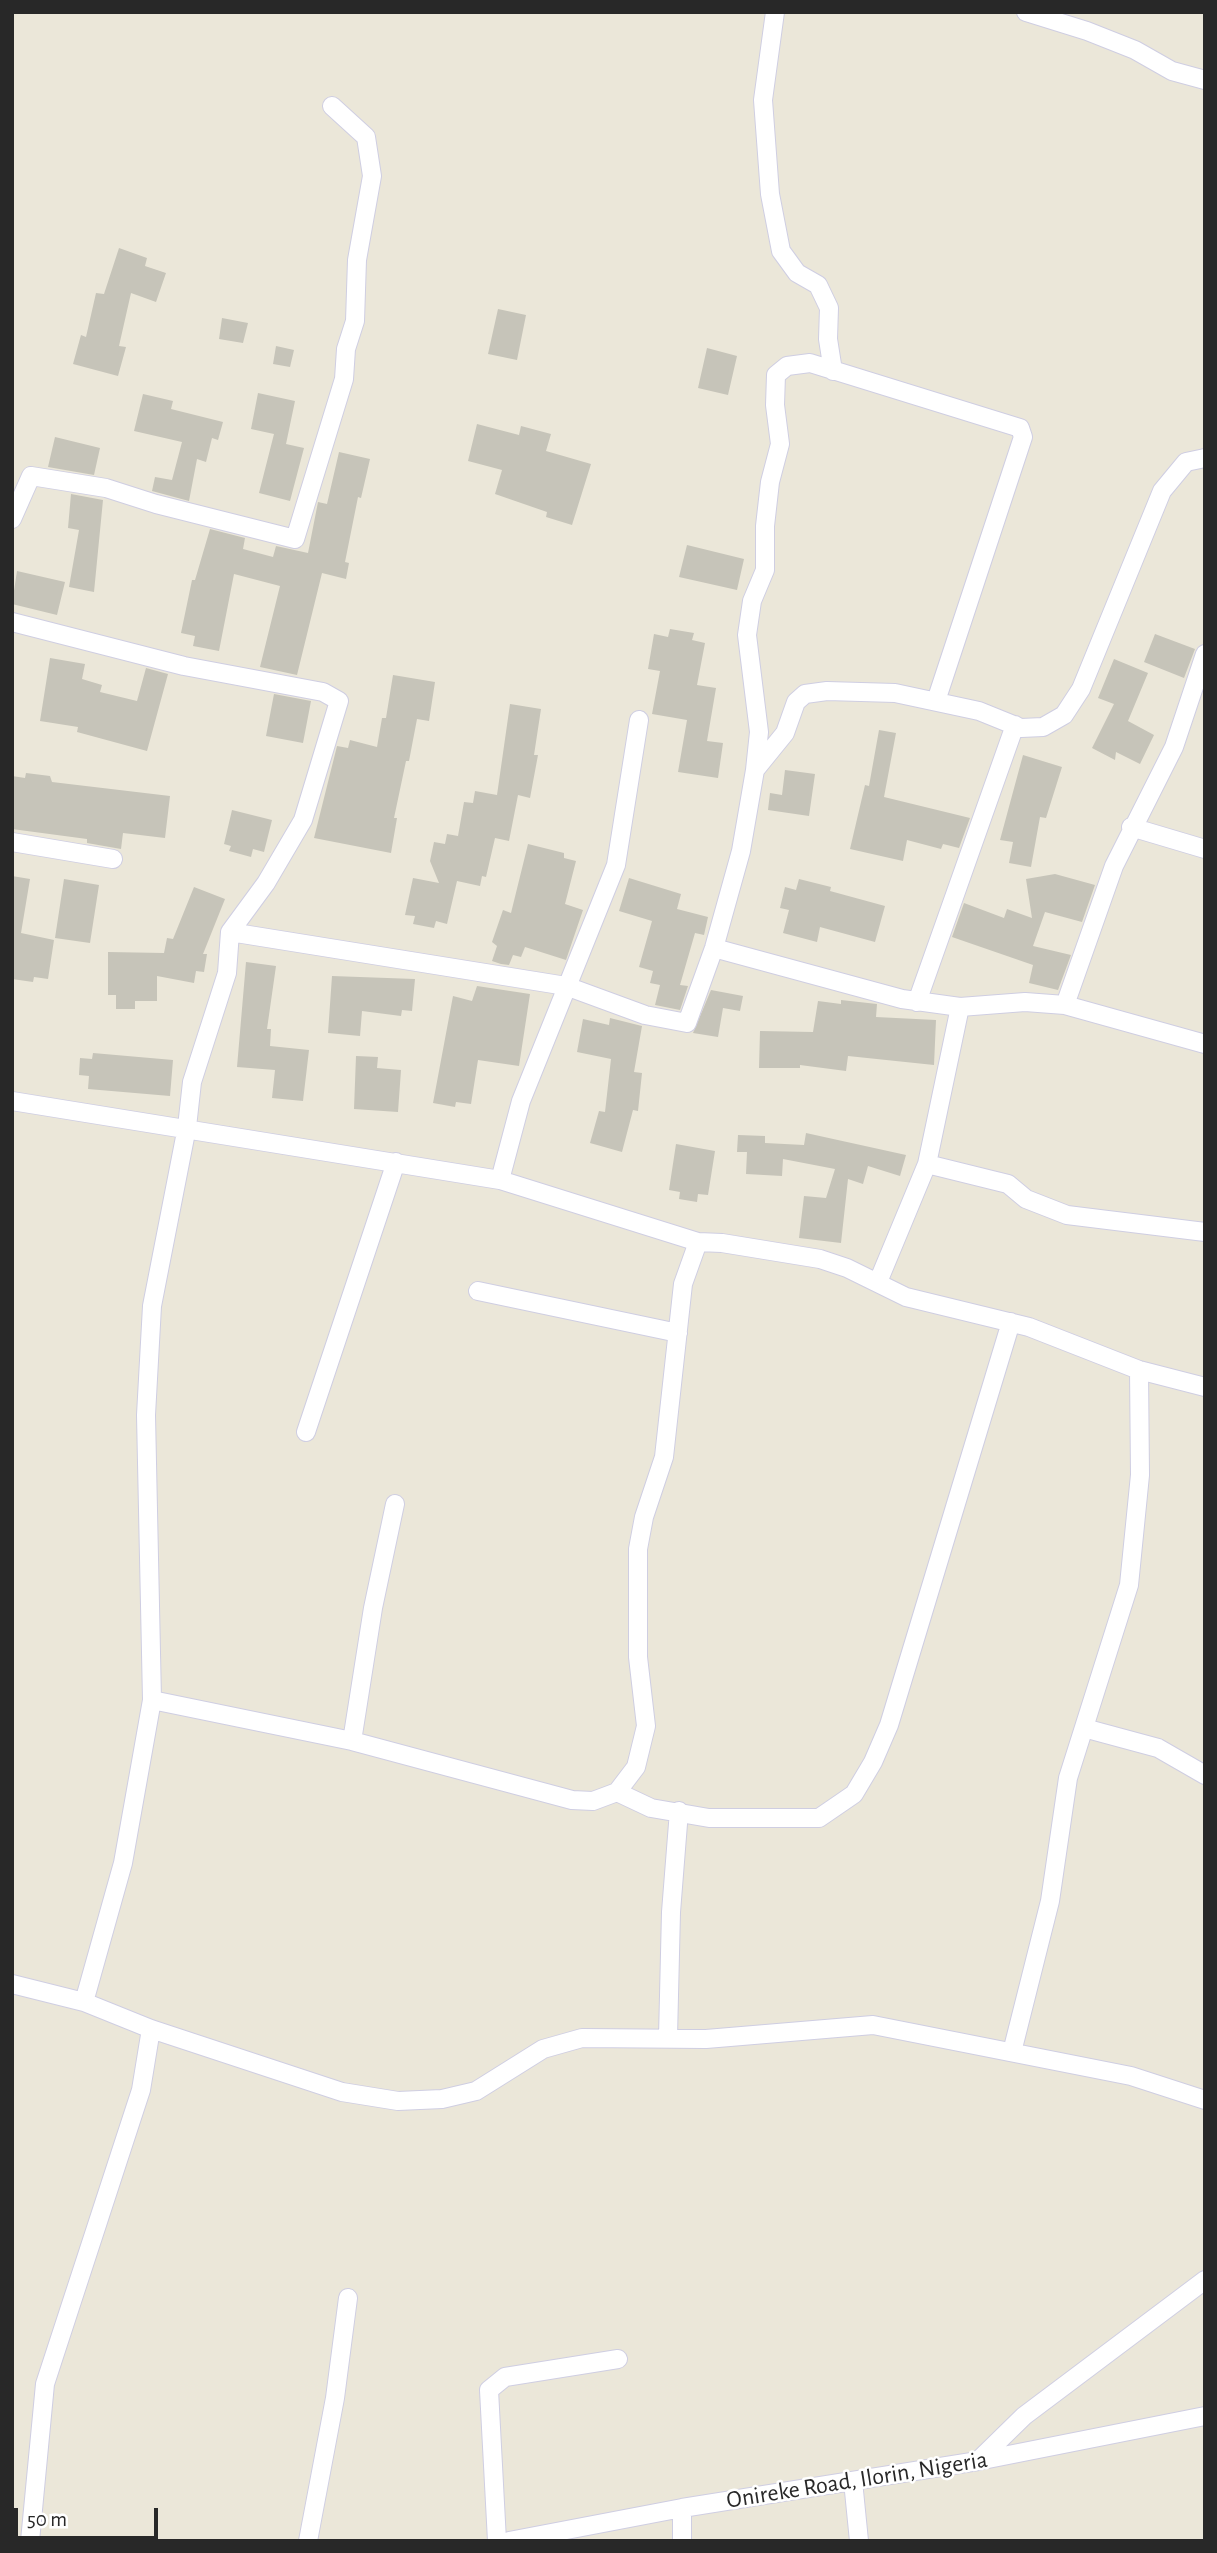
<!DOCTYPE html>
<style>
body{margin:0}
#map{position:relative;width:1217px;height:2553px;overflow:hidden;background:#ebe7d9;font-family:"Alegreya Sans",sans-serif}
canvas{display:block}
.frame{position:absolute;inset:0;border:14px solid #282828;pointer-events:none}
.scale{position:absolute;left:14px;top:2508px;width:144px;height:32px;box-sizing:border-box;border:4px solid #282828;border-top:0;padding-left:9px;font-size:21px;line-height:24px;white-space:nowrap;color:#282828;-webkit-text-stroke:5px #fff;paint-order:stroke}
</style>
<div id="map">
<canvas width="1217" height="2553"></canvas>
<div class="frame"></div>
<div class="scale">50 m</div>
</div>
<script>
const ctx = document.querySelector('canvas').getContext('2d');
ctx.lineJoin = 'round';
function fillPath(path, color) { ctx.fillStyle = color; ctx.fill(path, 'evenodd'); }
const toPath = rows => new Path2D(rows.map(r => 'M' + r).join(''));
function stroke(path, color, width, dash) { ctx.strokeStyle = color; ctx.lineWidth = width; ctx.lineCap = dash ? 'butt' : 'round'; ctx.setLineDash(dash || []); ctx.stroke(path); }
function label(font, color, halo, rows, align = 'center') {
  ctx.font = font + ' "Alegreya Sans",sans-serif'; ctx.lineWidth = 5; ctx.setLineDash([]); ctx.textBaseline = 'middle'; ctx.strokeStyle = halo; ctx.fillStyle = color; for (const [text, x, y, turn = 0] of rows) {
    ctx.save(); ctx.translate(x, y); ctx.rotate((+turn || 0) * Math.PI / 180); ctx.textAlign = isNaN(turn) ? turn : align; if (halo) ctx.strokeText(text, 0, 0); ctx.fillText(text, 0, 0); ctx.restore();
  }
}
fillPath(toPath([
 [119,248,147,258,145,266,166,273,156,302,131,293,119,346,126,347,118,376,73,364,81,335,86,337,96,293,104,294],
 [498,309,526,315,517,360,488,354],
 [222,318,248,323,243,343,219,339],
 [276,346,294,350,290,367,273,364],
 [707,348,737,356,728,395,698,388],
 [258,393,295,401,286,444,304,448,290,501,259,493,274,434,251,429],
 [143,394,173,401,171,409,223,422,218,440,212,438,206,462,197,459,189,501,152,491,155,477,172,480,182,442,134,431],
 [477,424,519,435,521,426,551,434,546,451,591,464,572,525,546,517,547,512,495,494,502,470,468,461],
 [55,437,100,448,94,475,48,467],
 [339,452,370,459,361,498,358,497,345,562,349,563,346,579,322,573,297,675,260,667,280,586,234,574,219,651,193,646,195,636,181,633,192,580,195,580,210,529,245,538,243,549,273,557,276,546,308,553,318,502,327,504],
 [71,494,103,500,94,592,69,587,79,530,68,528],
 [687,545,744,559,737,590,679,577],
 [17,571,65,582,57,615,12,604],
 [670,629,694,633,692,640,705,643,697,685,716,688,707,741,723,743,718,778,678,772,687,720,652,714,660,671,648,669,654,634,668,637],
 [1155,634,1195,649,1184,678,1144,662],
 [50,658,85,664,82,679,102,685,100,692,137,701,146,668,168,674,147,751,77,732,78,727,40,721],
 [1114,659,1148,673,1128,721,1154,735,1140,764,1116,752,1115,760,1092,748,1114,704,1098,698],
 [393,675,435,682,429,721,417,719,409,761,406,761,394,818,397,818,391,853,314,838,337,746,348,748,350,740,377,747,382,718,386,718],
 [274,694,311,701,303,743,266,736],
 [510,704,541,709,534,755,538,755,530,798,518,795,509,841,495,838,486,877,482,876,480,886,457,881,447,924,436,921,434,928,413,924,415,916,405,915,413,878,439,883,430,861,434,842,445,844,447,834,458,836,464,802,473,803,475,791,497,795],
 [879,730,896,733,884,797,970,818,959,848,943,844,941,849,907,840,903,861,850,849,865,785,869,786],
 [1023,755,1062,767,1046,818,1040,817,1031,867,1009,863,1013,842,1000,840],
 [785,770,815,774,809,816,768,810,770,793,782,795],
 [26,773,50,776,52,782,170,796,165,838,123,833,121,849,87,843,87,839,12,829,12,776,25,778],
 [232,810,272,820,264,852,253,849,251,857,229,851,231,846,224,844],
 [528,844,564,853,564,858,576,861,565,904,583,910,566,960,525,947,521,957,513,955,509,965,501,964,492,961,497,946,492,942,503,910,511,913],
 [1055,874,1095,885,1082,922,1045,912,1033,946,1071,955,1058,990,1029,983,1033,965,952,937,964,903,1004,918,1007,909,1032,918,1026,879],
 [12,876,30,879,21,933,54,940,48,979,34,977,33,982,12,979],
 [629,878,681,894,677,909,708,917,704,935,695,933,680,985,688,986,680,1010,655,1005,660,985,650,983,653,971,639,967,652,921,619,911],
 [64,879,99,885,90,943,55,938],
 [799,879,831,887,830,891,885,906,875,942,820,927,817,942,783,933,789,910,780,908,785,887,796,890],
 [194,887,225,899,203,954,207,954,204,972,196,971,194,983,157,976,157,1001,135,1001,135,1009,116,1009,116,995,108,995,108,952,164,953,167,938,173,939],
 [246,962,276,966,267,1029,271,1029,270,1046,309,1050,303,1101,272,1098,275,1070,237,1067],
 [332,976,415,979,412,1011,402,1010,401,1016,362,1011,360,1036,328,1033],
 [477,986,530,994,519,1066,478,1060,471,1104,456,1102,455,1107,433,1103,453,996,472,1001],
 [711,990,743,996,740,1011,723,1008,718,1037,693,1033],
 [841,1000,877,1004,876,1017,936,1020,934,1065,848,1056,846,1071,800,1065,800,1068,759,1068,760,1031,813,1032,818,1001,841,1004],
 [610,1018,642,1026,634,1072,642,1073,638,1111,633,1110,622,1152,590,1143,599,1111,605,1112,611,1059,577,1052,583,1019,609,1025],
 [93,1053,173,1060,170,1096,88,1089,89,1076,79,1075,80,1058,92,1059],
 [356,1056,378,1057,377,1068,401,1070,398,1112,354,1109],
 [806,1133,906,1155,900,1176,868,1166,863,1184,848,1179,841,1243,799,1238,804,1196,826,1198,835,1169,783,1159,782,1176,746,1174,747,1152,737,1152,738,1135,765,1136,765,1143,804,1145],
 [676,1144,715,1151,708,1195,698,1194,697,1202,679,1199,680,1192,669,1190]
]), '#c6c4b9');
const street = toPath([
 [775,12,763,100,770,194,781,251,797,273,818,285,829,308,828,339,833,371],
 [1026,12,1087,31,1135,50,1172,71,1205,80],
 [12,519,31,476,106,488,156,504,295,539,344,379,346,349,355,321,357,260,372,176,366,137,332,106],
 [12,622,184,666,323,692,339,701,303,820,266,883,230,932,227,973,192,1082,187,1127,152,1306,146,1415,152,1700,123,1863,84,2002],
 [755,770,759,732,747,635,752,601,765,570,765,526,770,482,780,444,775,405,776,375,787,366,810,363,1020,428,1023,437,936,701],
 [1131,827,1205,849],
 [12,842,113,859],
 [230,932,566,986,645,1015,687,1023,714,948,741,851,755,770,785,733,796,702,805,694,827,691,895,693,979,711,1021,728,1043,727,1064,715,1081,689,1162,491,1186,462,1205,458],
 [714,948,902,999,960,1007,1025,1002,1065,1005,1114,866,1174,747,1205,654],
 [917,1002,1015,725],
 [1065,1005,1205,1044],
 [960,1007,927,1164,1008,1184,1026,1199,1067,1215,1205,1232],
 [12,1101,500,1180,698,1242,722,1243,820,1259,847,1268,906,1297,1029,1327,1139,1370,1205,1387],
 [500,1180,521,1101,616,865,639,720],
 [878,1282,927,1164],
 [478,1291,678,1333],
 [306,1432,396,1162],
 [152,1700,352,1741,572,1800,593,1801,617,1792,636,1767,646,1726,638,1657,638,1549,644,1517,664,1457,683,1284,698,1242],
 [1084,1728,1158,1748,1205,1775],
 [352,1741,373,1608,395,1504],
 [617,1792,651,1808,709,1818,819,1818,854,1794,873,1762,889,1725,1011,1322],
 [12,1984,84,2002,151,2029,342,2092,398,2101,442,2099,476,2091,543,2049,582,2038,706,2039,873,2025,1131,2076,1205,2100],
 [668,2037,671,1912,679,1811],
 [1012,2052,1050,1901,1068,1778,1129,1585,1140,1475,1139,1370],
 [978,2461,1024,2416,1205,2280],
 [853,2481,859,2541],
 [682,2508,682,2541],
 [30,2541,45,2384,141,2090,151,2029],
 [308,2541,335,2398,348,2298],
 [497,2541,489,2390,505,2377,618,2359],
 [509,2541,682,2508,978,2461,1205,2416]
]);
stroke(street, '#cfcee2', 20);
stroke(street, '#fff', 18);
label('24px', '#282828', '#fff', [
 ["Onireke Road, Ilorin, Nigeria",857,2480,-9]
]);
</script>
